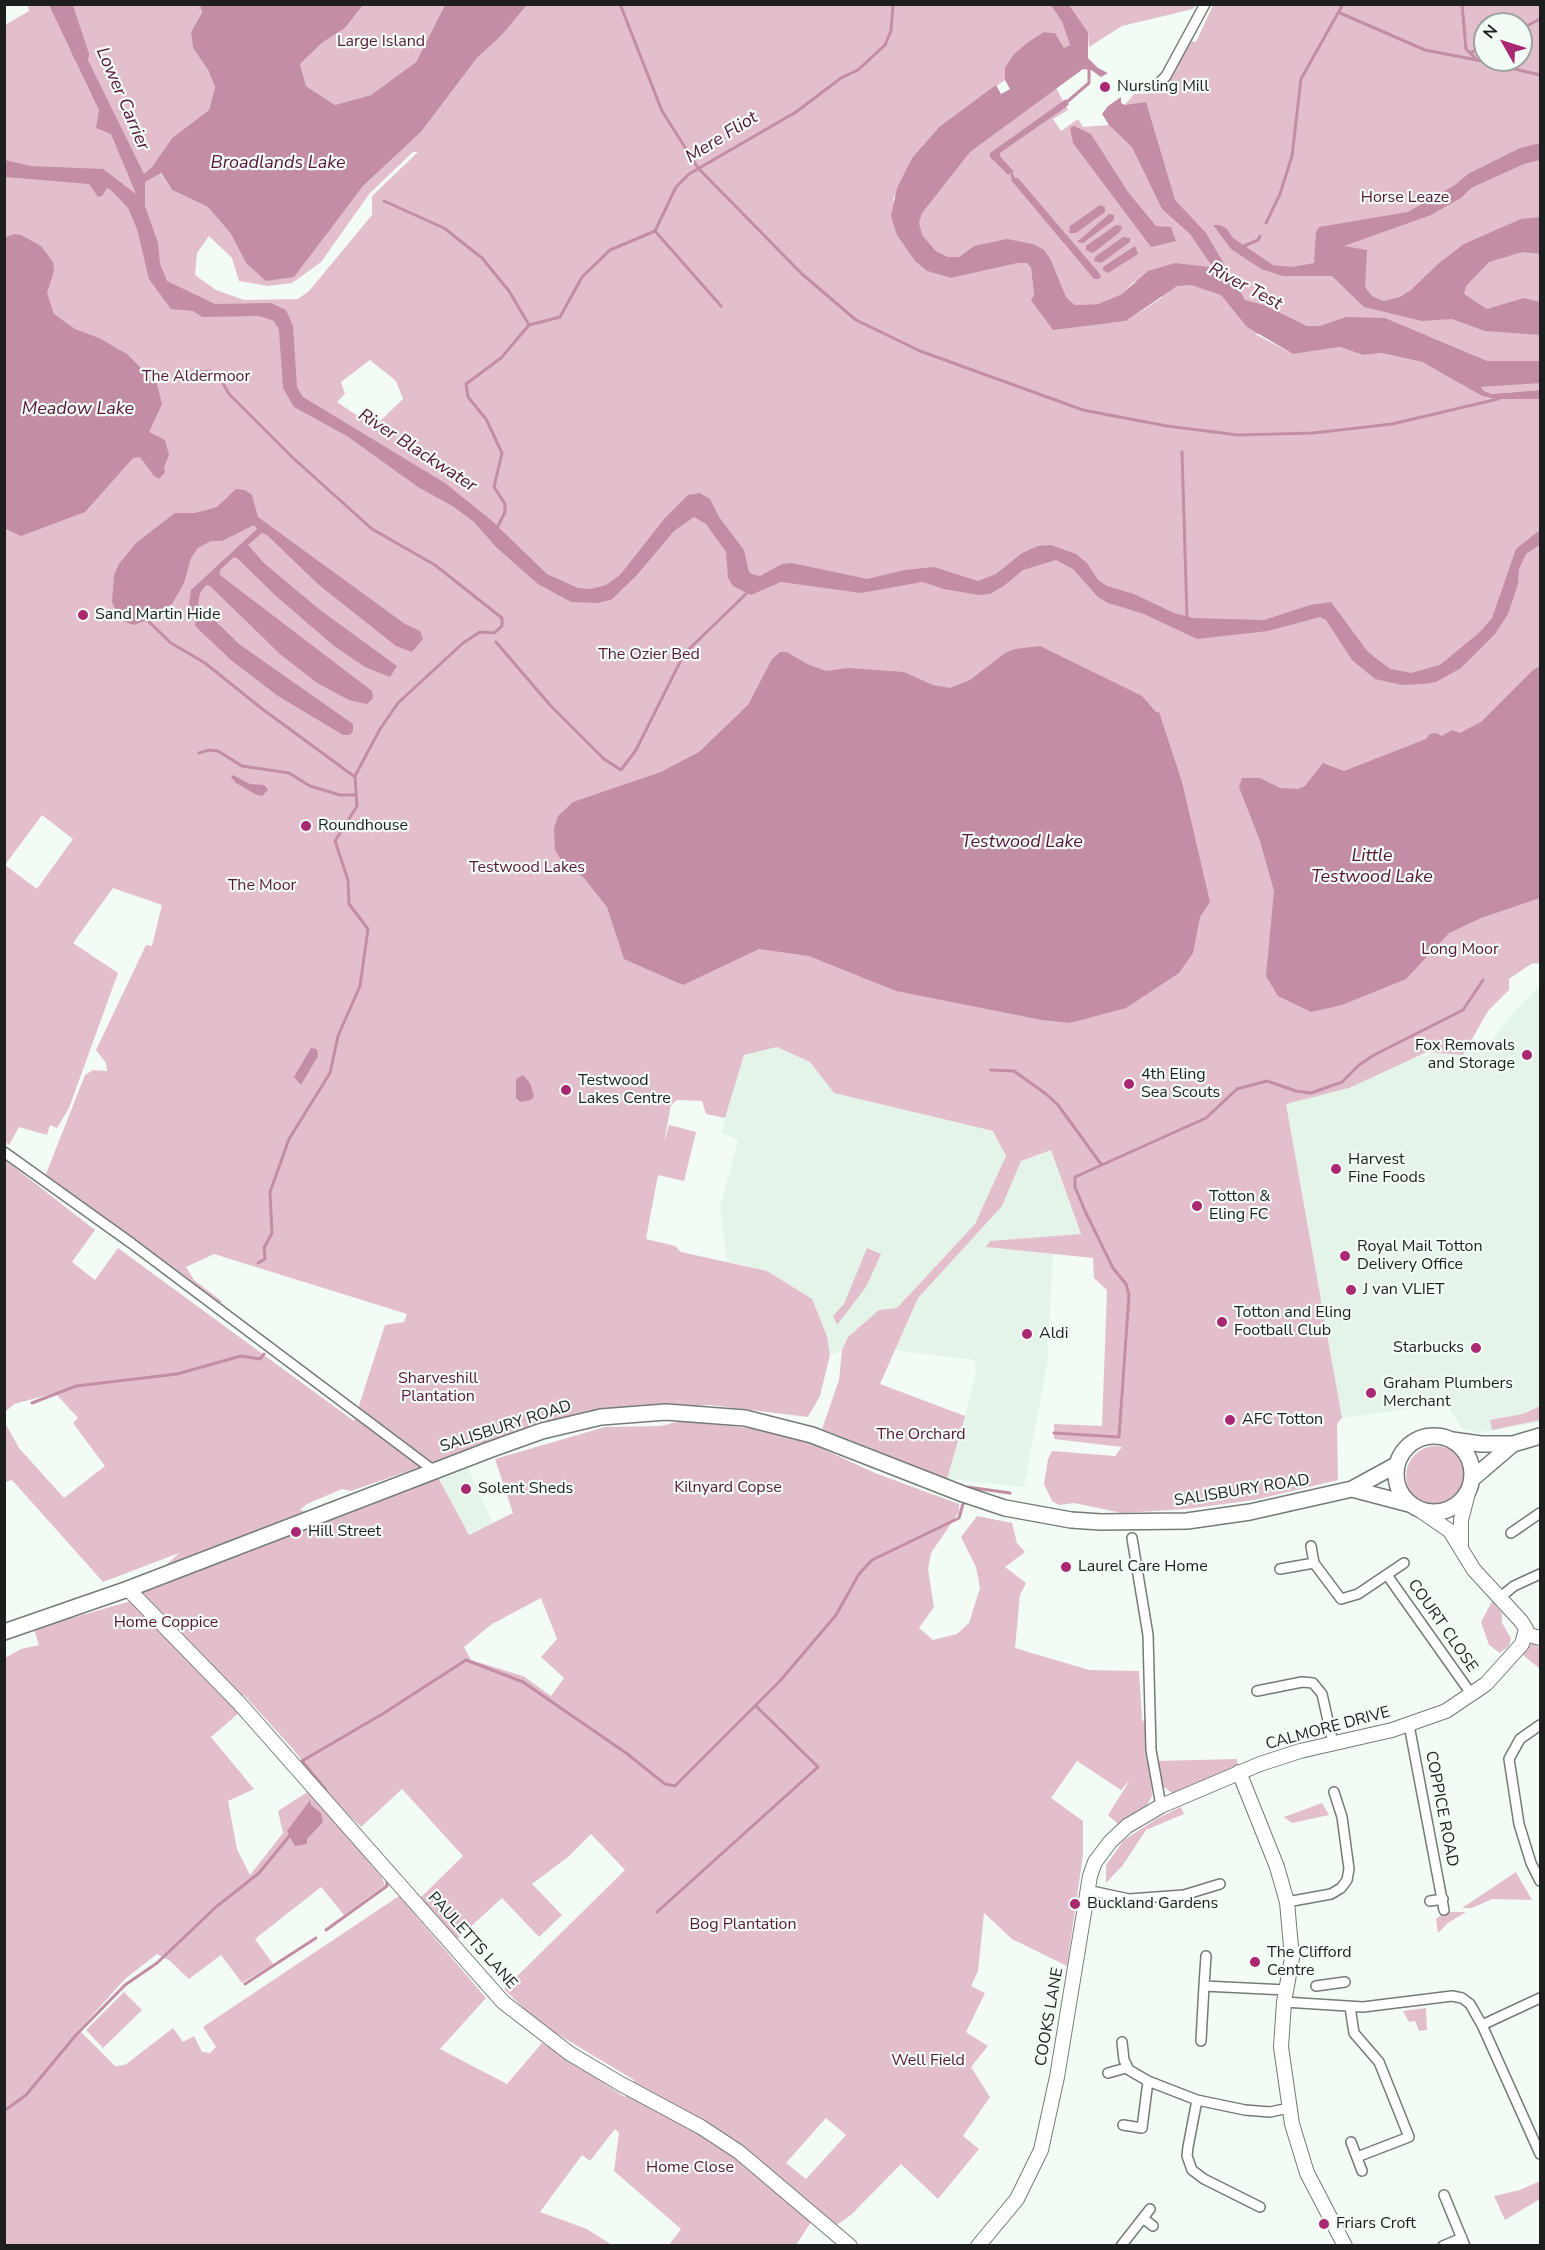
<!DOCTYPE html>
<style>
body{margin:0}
#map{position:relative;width:1545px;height:2250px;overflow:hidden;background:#f3fbf5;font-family:"Nunito Sans",sans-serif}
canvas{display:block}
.frame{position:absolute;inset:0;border:6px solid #1c1f1d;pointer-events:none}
.north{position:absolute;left:1473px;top:12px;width:60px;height:60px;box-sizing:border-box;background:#f3fbf5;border:2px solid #9da39f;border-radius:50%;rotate:309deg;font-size:16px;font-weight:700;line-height:24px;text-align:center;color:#1c1f1d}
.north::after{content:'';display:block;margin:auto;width:21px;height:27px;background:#aa2772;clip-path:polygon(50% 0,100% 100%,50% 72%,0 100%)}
</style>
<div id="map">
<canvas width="1545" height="2250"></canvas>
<div class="frame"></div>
<div class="north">N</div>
</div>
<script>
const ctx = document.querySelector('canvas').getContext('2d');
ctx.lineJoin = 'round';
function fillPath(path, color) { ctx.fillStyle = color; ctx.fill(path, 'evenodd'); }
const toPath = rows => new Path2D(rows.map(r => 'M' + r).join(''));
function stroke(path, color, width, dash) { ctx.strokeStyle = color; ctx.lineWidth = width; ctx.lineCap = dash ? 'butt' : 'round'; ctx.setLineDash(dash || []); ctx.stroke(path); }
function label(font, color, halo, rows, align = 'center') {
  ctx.font = font + ' "Nunito Sans",sans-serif'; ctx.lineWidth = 4.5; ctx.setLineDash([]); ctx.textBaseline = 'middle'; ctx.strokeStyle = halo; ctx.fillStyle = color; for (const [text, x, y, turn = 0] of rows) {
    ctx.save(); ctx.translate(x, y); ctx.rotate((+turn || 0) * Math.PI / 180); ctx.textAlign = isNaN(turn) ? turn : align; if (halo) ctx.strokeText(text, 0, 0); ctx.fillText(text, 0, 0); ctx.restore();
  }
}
fillPath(toPath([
 [1540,986,1540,1422,1478,1433,1463,1429,1446,1404,1342,1418,1283,1088,1492,1040,1510,1016],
 [777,1047,810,1062,834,1093,1050,1145,1081,1235,990,1241,987,1247,1053,1254,1047,1365,1024,1487,947,1479,976,1374,975,1360,907,1352,863,1344,830,1355,827,1336,767,1271,727,1261,720,1207,738,1141,721,1132,744,1055],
 [468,1468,493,1523,468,1535,440,1479]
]), '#e5f4e8');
fillPath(toPath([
 [28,5,200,5,202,11,191,32,193,48,208,70,215,87,209,110,172,138,152,167,160,173,172,190,208,207,231,234,246,263,352,200,363,186,421,132,477,58,501,36,527,5,1051,5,1062,22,1070,45,1064,49,1055,33,1044,32,1014,54,1005,67,1005,80,939,127,912,158,893,200,927,271,951,278,1018,263,1027,263,1031,268,1034,295,1093,323,1111,323,1126,321,1163,297,1135,281,1122,294,1098,304,1075,305,1066,297,1051,260,974,246,959,257,948,257,936,251,913,225,924,179,1056,88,1068,110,1053,119,1061,131,1078,119,1083,127,1108,125,1134,94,1162,93,1189,41,1196,42,1213,5,1540,5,1540,366,1468,366,1418,339,1255,334,1293,354,1340,347,1363,355,1380,353,1422,362,1482,396,1495,399,1540,399,1540,536,1527,553,1540,545,1540,963,1531,964,1509,979,1509,990,1488,1011,1463,1055,1427,1052,1349,1088,1286,1104,1342,1418,1337,1424,1338,1480,1254,1500,1186,1509,1122,1513,1074,1503,1059,1505,1052,1501,1044,1484,1048,1459,1052,1451,1115,1456,1122,1447,1054,1439,1054,1424,1102,1426,1107,1290,1094,1278,1093,1258,986,1247,990,1241,1081,1234,1051,1150,1021,1161,1002,1206,918,1298,880,1384,965,1416,947,1479,822,1429,839,1380,842,1350,848,1337,879,1310,897,1308,975,1224,1006,1156,993,1131,834,1093,810,1062,777,1047,744,1055,725,1118,706,1114,702,1101,677,1100,671,1105,664,1143,669,1125,696,1132,684,1181,658,1175,646,1239,675,1246,681,1252,767,1271,812,1299,827,1336,830,1355,820,1396,808,1417,710,1405,606,1410,434,1462,351,1491,342,1489,307,1504,300,1510,324,1518,437,1475,469,1535,513,1513,495,1459,605,1427,661,1426,680,1421,749,1428,810,1443,875,1473,959,1504,959,1512,931,1553,928,1569,934,1607,919,1628,933,1640,957,1634,969,1623,980,1588,976,1567,961,1537,977,1516,1012,1523,1017,1543,1025,1552,1005,1567,1026,1583,1020,1595,1015,1648,1089,1670,1139,1671,1142,1720,1147,1723,1152,1796,1147,1805,1118,1824,1108,1815,1130,1780,1121,1790,1077,1761,1051,1798,1083,1821,1083,1855,1067,1966,1012,1939,984,1913,978,1971,971,1986,985,1993,966,2032,988,2046,971,2067,990,2097,963,2136,979,2149,938,2199,901,2164,851,2215,825,2233,811,2222,796,2245,669,2245,681,2229,614,2171,619,2133,615,2129,590,2161,582,2155,540,2212,587,2229,612,2245,5,2245,5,1658,21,1649,39,1645,34,1629,131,1601,141,1588,179,1553,103,1582,12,1480,5,1482,4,1421,19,1448,64,1498,105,1466,73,1423,78,1418,55,1393,14,1404,5,1412,5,1160,95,1230,72,1262,95,1280,118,1248,354,1421,385,1325,404,1322,407,1314,214,1254,186,1267,194,1280,223,1302,216,1303,44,1179,85,1075,93,1070,107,1071,106,1063,96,1050,146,945,152,946,162,905,113,888,73,943,118,973,69,1108,57,1128,50,1125,47,1135,19,1127,9,1145,5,1141,5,25,29,11],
 [1485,24,1521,24,1521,60,1485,60],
 [413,152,418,152,372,196,372,215,309,291,298,299,244,300,216,290,195,275,197,253,209,236,232,258,239,281,268,286,292,283,321,262,370,193],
 [370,360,396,381,403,399,374,427,337,402,345,394,341,382],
 [42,815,73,839,37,889,5,865],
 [541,1598,557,1639,541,1657,564,1678,551,1696,523,1676,471,1660,464,1647,492,1624],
 [244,1695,292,1748,334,1801,361,1827,402,1789,463,1856,419,1899,456,1940,502,1898,539,1937,562,1915,532,1884,568,1857,591,1834,625,1870,504,1989,539,2023,634,2080,625,2097,542,2043,507,2084,440,2049,486,1998,399,1896,203,2027,216,2047,210,2053,202,2052,194,2036,183,2042,173,2028,125,2065,115,2066,79,2030,126,1978,157,1954,170,1961,189,1979,221,1955,242,1983,273,1964,255,1939,321,1887,344,1915,385,1885,381,1876,309,1791,278,1811,283,1833,250,1875,237,1849,228,1801,254,1789,211,1737,240,1712,230,1704],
 [826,2118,846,2135,806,2179,786,2163],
 [363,5,445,5,416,62,371,95,335,105,306,86,300,64,322,43,345,28],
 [1069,5,1196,5,1193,9,1122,26,1089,47,1088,32],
 [1517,383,1540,383,1540,390,1492,394,1484,391,1481,387],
 [867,1248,881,1254,866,1287,837,1325,833,1316,844,1304],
 [1540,1406,1540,1420,1492,1430,1490,1420,1523,1414],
 '1406 1476a30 30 0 1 1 60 0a30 30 0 1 1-60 0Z',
 [1492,1601,1502,1613,1502,1623,1511,1638,1509,1646,1500,1653,1489,1645,1481,1622],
 [1532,1643,1540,1648,1540,1669,1522,1654],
 [1237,1759,1238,1766,1181,1792,1172,1793,1161,1785,1156,1761],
 [1322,1803,1329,1815,1292,1823,1284,1817],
 [1181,1807,1184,1814,1146,1830,1123,1865,1106,1883,1106,1865,1124,1840,1158,1818],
 [1516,1872,1532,1900,1492,1899,1472,1908,1462,1908],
 [1444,1912,1466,1912,1448,1923,1438,1933,1436,1919],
 [124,1992,142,2010,103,2048,86,2030],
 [1426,2008,1427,2030,1419,2031,1415,2021,1409,2022,1403,2011],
 [1540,2181,1540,2199,1505,2220,1494,2196,1520,2190]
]), '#e3bfce');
fillPath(toPath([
 [49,5,66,5,67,24,80,44,144,174,152,167,172,138,209,110,215,87,208,70,193,48,191,32,202,12,200,5,363,5,345,28,322,43,300,64,306,86,335,105,371,95,416,62,445,5,527,5,501,36,477,58,421,132,363,186,294,277,266,281,246,263,231,234,208,207,172,190,161,173,145,182,145,206,158,243,160,264,167,281,215,304,271,303,286,310,293,326,297,387,303,397,445,483,491,520,547,574,578,588,591,589,606,585,620,575,665,518,688,495,700,493,710,499,719,517,744,550,749,572,754,575,760,576,782,564,792,563,867,579,905,570,934,567,978,581,996,574,1022,553,1038,546,1051,545,1076,554,1087,563,1098,580,1107,586,1134,594,1174,613,1193,618,1264,620,1310,605,1331,602,1368,652,1390,669,1411,673,1440,665,1480,632,1492,618,1516,549,1540,530,1540,545,1526,554,1519,569,1518,584,1508,614,1495,634,1461,668,1436,682,1424,684,1402,685,1375,679,1352,660,1326,620,1320,617,1268,631,1197,639,1144,614,1108,603,1098,597,1073,569,1056,560,1023,570,1005,585,990,594,979,595,944,589,922,582,861,593,781,582,751,595,733,586,728,578,726,552,706,524,694,517,674,531,636,576,611,600,597,603,571,602,538,584,497,548,474,522,454,507,418,487,347,436,294,407,283,388,279,330,274,321,259,316,202,317,193,311,171,309,149,279,137,229,128,208,111,190,107,188,102,196,98,197,89,184,5,177,5,160,30,166,103,169,136,194,111,134,96,128,99,110],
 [1051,5,1069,5,1088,32,1088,58,1098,68,1108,73,1101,77,1091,70,1083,69,970,152,922,213,919,223,922,235,936,251,948,257,959,257,974,246,1007,239,1033,244,1044,250,1051,260,1066,297,1075,305,1098,304,1122,294,1148,271,1175,263,1210,267,1212,266,1190,234,1162,209,1132,147,1109,125,1102,114,1108,106,1121,97,1121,103,1125,105,1146,102,1175,200,1206,233,1245,300,1264,305,1307,326,1320,326,1346,317,1385,318,1487,361,1540,361,1540,383,1481,387,1484,391,1492,394,1540,390,1540,399,1495,399,1482,396,1422,362,1381,353,1363,355,1340,347,1293,354,1247,327,1221,295,1191,285,1177,286,1126,321,1053,330,1031,300,1034,295,1031,268,1027,263,1018,263,951,278,927,271,915,261,897,235,891,216,897,188,912,158,939,127,996,85,1001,94,1010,89,1005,80,1005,67,1014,54,1027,43,1044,32,1055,33,1064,48,1070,45,1062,22],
 [1066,99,1069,104,1066,107,1000,153,1000,156,1014,172,1008,175,990,157,990,153],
 [1074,126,1091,134,1128,192,1156,226,1171,227,1176,241,1151,247,1073,143,1070,128],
 [1540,143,1540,160,1524,164,1471,188,1461,198,1431,215,1344,246,1367,250,1365,287,1372,296,1383,301,1400,297,1411,290,1439,263,1464,244,1521,219,1540,217,1540,254,1522,252,1489,262,1466,286,1464,294,1487,309,1524,298,1540,302,1540,335,1485,331,1452,319,1422,321,1364,307,1332,276,1283,276,1261,269,1231,249,1213,225,1219,225,1226,228,1233,238,1273,265,1292,267,1314,263,1316,232,1319,227,1408,212,1455,185,1468,174,1520,148],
 [1014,178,1018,178,1099,273,1101,277,1099,279,1094,279,1011,180],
 [1100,205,1105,207,1105,212,1076,233,1069,233,1070,226],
 [1109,214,1114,215,1114,220,1083,243,1077,242],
 [1116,225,1122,226,1120,232,1093,253,1086,250,1086,246],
 [14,234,21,235,41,246,53,262,54,271,47,293,54,314,75,329,99,338,127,354,157,384,162,404,149,432,165,440,169,455,164,467,165,472,159,479,154,476,140,457,133,458,85,512,21,536,4,528,4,238],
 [1123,237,1130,238,1130,242,1101,263,1094,261,1095,257],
 [1135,246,1138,254,1108,273,1103,270,1103,267],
 [236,489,245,490,252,495,258,517,405,624,420,631,423,639,412,652,396,646,319,585,267,535,262,533,248,545,264,563,320,610,397,666,390,677,365,667,334,646,276,596,237,558,234,557,220,570,220,575,372,691,373,698,367,704,362,703,349,700,317,683,280,654,210,586,206,585,200,593,198,604,239,644,353,724,353,731,350,735,343,735,278,696,231,660,195,626,196,619,189,605,191,590,257,529,254,525,222,541,211,541,198,548,191,558,184,583,172,604,147,620,134,625,125,622,115,609,112,602,114,575,119,564,136,543,175,513,195,513,217,507],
 [1040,646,1142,696,1156,712,1159,712,1182,782,1210,902,1200,917,1193,953,1179,973,1126,1008,1070,1023,1042,1020,896,991,809,956,759,949,683,985,624,959,607,907,584,878,562,861,555,850,554,828,558,816,573,802,661,772,699,752,748,705,772,659,780,652,787,652,807,664,826,671,848,668,904,672,933,685,950,688,970,680,1005,653,1015,649],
 [1540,666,1540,898,1481,918,1449,933,1406,979,1342,1005,1311,1012,1278,996,1266,976,1274,891,1260,841,1239,787,1242,778,1260,778,1280,788,1298,789,1305,786,1323,763,1344,771,1426,739,1430,734,1436,733,1442,736,1452,730,1460,733,1481,722,1533,670],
 [233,775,250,784,264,785,268,790,262,796,255,794,236,783,231,777],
 [311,1048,317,1049,318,1056,301,1085,294,1077],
 [523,1075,530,1083,534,1096,531,1100,521,1102,516,1098,516,1079],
 [310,1800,311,1805,321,1813,323,1822,307,1839,307,1844,295,1846,287,1831]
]), '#c38da5');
stroke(toPath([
 [620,4,662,111,698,168,802,274,856,320,920,351,1083,410,1167,426,1238,435,1313,433,1392,424,1498,399],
 [1462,4,1466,49,1477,60,1540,75],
 [1340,13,1425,50,1477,60],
 [1521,29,1540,19],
 [1470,53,1485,46],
 [1068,101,1089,83,1089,69],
 [1012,175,1013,178],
 [384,201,444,228,482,258,509,291,529,325],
 [1266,223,1280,194,1292,156,1301,79,1343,4],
 [655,231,721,306],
 [1245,248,1244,246,1258,240,1260,236],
 [176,373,211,371,219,376,229,394,292,457,372,529,435,565,502,618,502,626,494,633,480,632,463,643,398,703,380,729,355,776],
 [1182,452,1187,618],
 [497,528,505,512,505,504,494,487,502,453,486,419,468,397,466,384,501,358,529,325,560,317,582,277,610,250,655,231,676,187,689,174,796,112,841,78,858,70,885,45,891,31,893,4],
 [147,620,171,643,205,663,261,708,355,777,357,806,335,841,348,880,349,904,368,929,360,986,338,1036,330,1073,289,1139,270,1192,272,1233,264,1248,265,1259,258,1263],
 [496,642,550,705,604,759,621,770,636,750,684,654,749,591],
 [199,753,209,750,218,751,242,766,289,773,310,786,340,795,356,795],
 [991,1070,1014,1071,1046,1094,1058,1105,1101,1164],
 [32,1403,76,1386,177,1374,241,1356,260,1359,264,1354],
 [1054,1433,1119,1437,1129,1295,1126,1284,1113,1268,1085,1211,1075,1187,1075,1177,1206,1118,1237,1089,1267,1081,1296,1091,1311,1093,1342,1082,1359,1065,1374,1055,1463,1010,1483,980],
 [967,1487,1010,1493],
 [326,1790,302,1761,384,1713,466,1660,523,1682,626,1753,665,1784,675,1786,780,1681,836,1615,859,1574,872,1560,959,1518,963,1504],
 [657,1912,818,1767,756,1706],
 [326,1930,387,1886,387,1880],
 [245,1984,316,1938],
 [4,2111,26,2095,76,2035,125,1985,157,1963,216,1907,259,1873,291,1834]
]), '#c38da5', 3);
stroke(toPath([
 [64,4,81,55]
]), '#c38da5', 16);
const street = toPath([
 [1158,84,1166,76,1205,4],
 [4,1152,131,1243,433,1470],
 [1511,1533,1540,1513],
 [1132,1538,1148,1635,1151,1750,1161,1806],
 [1311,1546,1314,1563,1341,1599,1358,1594,1404,1563],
 [1280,1569,1314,1563],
 [1387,1575,1472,1695],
 [1498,1599,1514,1586,1540,1574],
 [1257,1691,1302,1682,1313,1683,1322,1694,1333,1743],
 [1409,1725,1444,1910],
 [1540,1725,1520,1739,1509,1759,1519,1824,1531,1863,1540,1881],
 [1087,1890,1129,1899,1184,1895,1220,1884],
 [1430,1901,1443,1899],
 [1287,1902,1331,1894,1341,1888,1347,1880,1349,1869,1342,1817,1334,1792],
 [1204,1986,1206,1956],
 [1316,1986,1345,1982],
 [1284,2002,1363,2007,1452,1996,1462,1998,1470,2004,1482,2025,1540,2154],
 [1350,2007,1354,2033,1379,2062,1409,2137,1357,2157],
 [1482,2025,1540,1998],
 [1201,2041,1204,1986,1286,1990],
 [1122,2042,1124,2060,1129,2070,1148,2081,1197,2100,1188,2147,1187,2156,1192,2170,1204,2179,1260,2207],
 [1108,2073,1126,2068],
 [1197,2100,1245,2110,1270,2112,1289,2108],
 [1123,2125,1142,2128,1148,2081],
 [1351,2142,1362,2171],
 [1444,2195,1465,2246],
 [1143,2218,1153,2226],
 [1121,2246,1150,2209],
 [1443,2246,1462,2238]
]);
const secondary = toPath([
 [1461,1546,1461,1520,1469,1489],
 [128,1589,239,1703,503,2002,569,2053,621,2084,701,2127,739,2152,850,2246],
 [1526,1634,1540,1638],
 [1239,1772,1277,1867,1287,1902,1292,1958,1284,2002,1281,2047,1292,2124,1307,2173,1345,2246],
 [978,2246,1017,2199,1041,2150,1057,2077,1090,1876,1095,1862,1110,1842,1127,1826,1161,1806,1260,1764,1300,1751,1392,1730,1446,1711,1486,1684,1522,1644,1526,1629,1521,1621,1474,1570,1450,1531,1421,1511]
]);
const primary = toPath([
 '1396 1474a38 38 0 1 1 76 0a38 38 0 1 1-76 0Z',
 [1452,1440,1481,1444,1513,1444,1540,1436],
 [1472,1479,1513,1444],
 [1352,1489,1409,1504],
 [4,1632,128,1589,489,1450,542,1431,601,1417,666,1412,745,1418,812,1435,963,1494,1005,1508,1071,1520,1101,1522,1187,1521,1250,1512,1352,1489,1396,1465]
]);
stroke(street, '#757c76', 12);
stroke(secondary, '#757c76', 16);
stroke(primary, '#757c76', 18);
stroke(street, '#fff', 9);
stroke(secondary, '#fff', 14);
stroke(primary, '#fff', 15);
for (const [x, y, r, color] of [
 [1105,87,6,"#aa2772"],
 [83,615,6,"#aa2772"],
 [306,826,6,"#aa2772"],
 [1527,1055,6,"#aa2772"],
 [1129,1084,6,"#aa2772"],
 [566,1090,6,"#aa2772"],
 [1336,1169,6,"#aa2772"],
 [1197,1206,6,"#aa2772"],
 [1345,1256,6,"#aa2772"],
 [1351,1290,6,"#aa2772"],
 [1222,1322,6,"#aa2772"],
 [1027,1334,6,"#aa2772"],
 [1476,1348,6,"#aa2772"],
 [1371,1393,6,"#aa2772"],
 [1230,1420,6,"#aa2772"],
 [466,1489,6,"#aa2772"],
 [296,1532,6,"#aa2772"],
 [1066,1567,6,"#aa2772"],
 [1075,1904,6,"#aa2772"],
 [1255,1962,6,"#aa2772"],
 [1324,2224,6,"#aa2772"]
]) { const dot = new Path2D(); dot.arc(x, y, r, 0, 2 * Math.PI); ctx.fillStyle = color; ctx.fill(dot); stroke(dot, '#f3fbf5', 2); }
label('16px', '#57173a', '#f3fbf5', [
 ["Large Island",381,42],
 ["Horse Leaze",1405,198],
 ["The Aldermoor",196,377],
 ["The Ozier Bed",649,655],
 ["Testwood Lakes",527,868],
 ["The Moor",262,886],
 ["Long Moor",1460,950],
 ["Sharveshill",438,1379],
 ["Plantation",438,1397],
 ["The Orchard",921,1435],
 ["Kilnyard Copse",728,1488],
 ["Home Coppice",166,1623],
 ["Bog Plantation",743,1925],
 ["Well Field",928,2061],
 ["Home Close",690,2168]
]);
label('16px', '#1c1f1d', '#f3fbf5', [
 ["Nursling Mill",1117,87],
 ["Sand Martin Hide",95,615],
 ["Roundhouse",318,826],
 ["Fox Removals",1515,1046,"right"],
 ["and Storage",1515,1064,"right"],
 ["4th Eling",1141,1075],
 ["Sea Scouts",1141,1093],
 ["Testwood",578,1081],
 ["Lakes Centre",578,1099],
 ["Harvest",1348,1160],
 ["Fine Foods",1348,1178],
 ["Totton &",1209,1197],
 ["Eling FC",1209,1215],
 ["Royal Mail Totton",1357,1247],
 ["Delivery Office",1357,1265],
 ["J van VLIET",1363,1290],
 ["Totton and Eling",1234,1313],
 ["Football Club",1234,1331],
 ["Aldi",1039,1334],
 ["Starbucks",1464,1348,"right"],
 ["Graham Plumbers",1383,1384],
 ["Merchant",1383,1402],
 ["AFC Totton",1242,1420],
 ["Solent Sheds",478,1489],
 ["Hill Street",308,1532],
 ["Laurel Care Home",1078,1567],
 ["Buckland Gardens",1087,1904],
 ["The Clifford",1267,1953],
 ["Centre",1267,1971],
 ["Friars Croft",1336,2224]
], 'left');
label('16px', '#1c1f1d', '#f3fbf5', [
 ["SALISBURY ROAD",506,1427,-18],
 ["SALISBURY ROAD",1242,1491,-9],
 ["COURT CLOSE",1442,1626,55],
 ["CALMORE DRIVE",1328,1729,-15],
 ["COPPICE ROAD",1441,1809,79],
 ["PAULETTS LANE",472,1941,48],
 ["COOKS LANE",1050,2017,-80]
]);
label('italic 18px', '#551438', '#f3fbf5', [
 ["Lower Carrier",122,99,67],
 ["Mere Fliot",722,138,-32],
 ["Broadlands Lake",278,164],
 ["River Test",1245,287,28],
 ["Meadow Lake",78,410],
 ["River Blackwater",417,451,33],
 ["Testwood Lake",1022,843],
 ["Little",1372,857],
 ["Testwood Lake",1372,878]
]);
</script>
